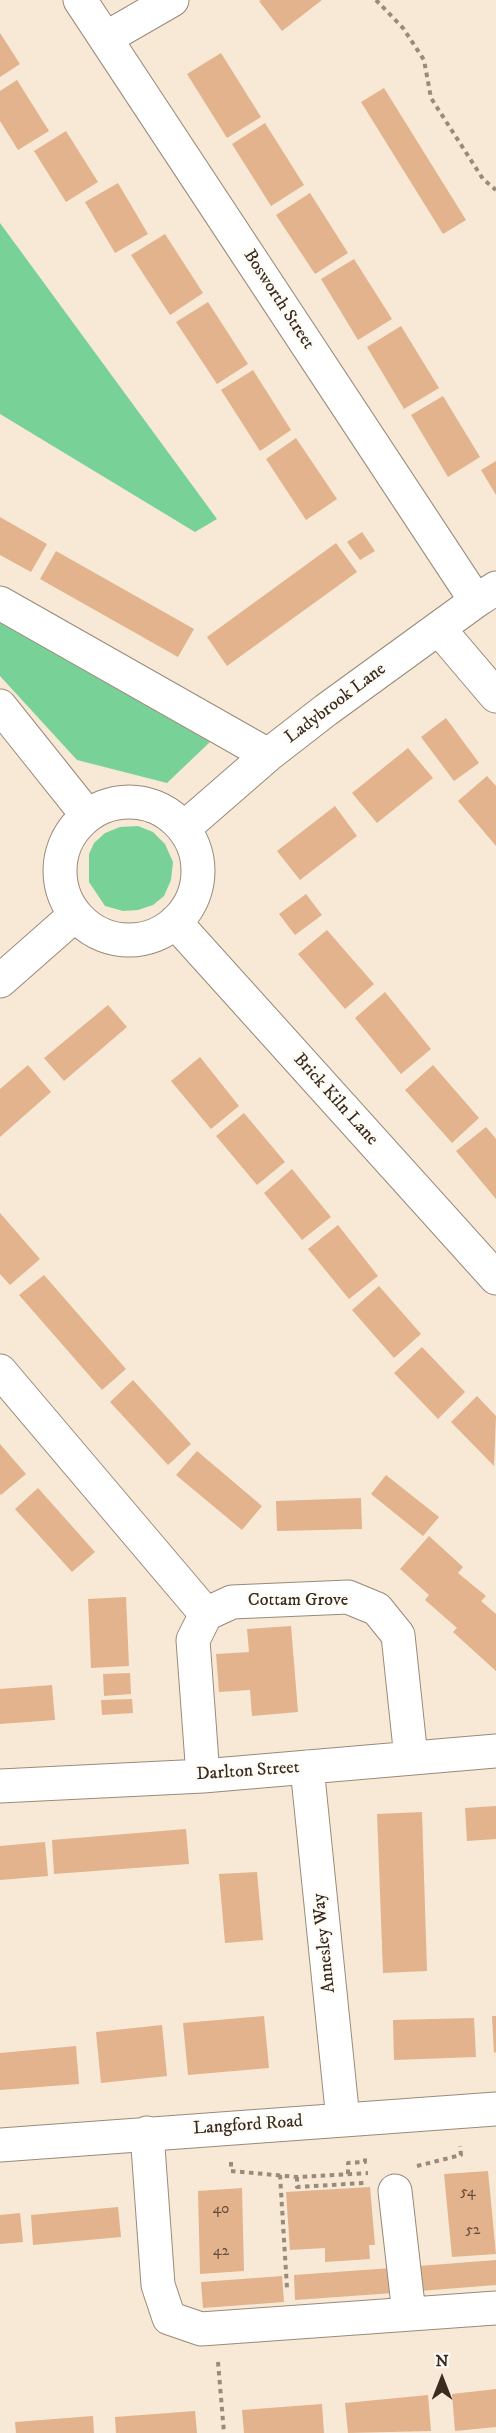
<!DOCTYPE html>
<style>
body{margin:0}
#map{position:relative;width:496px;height:2433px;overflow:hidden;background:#f7e9d5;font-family:"IM FELL DW Pica",serif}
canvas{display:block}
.north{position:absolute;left:412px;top:2349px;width:60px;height:60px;-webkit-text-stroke:4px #fdfcf7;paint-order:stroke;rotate:0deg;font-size:16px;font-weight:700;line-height:24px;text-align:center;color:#3b2a1e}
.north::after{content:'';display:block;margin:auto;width:21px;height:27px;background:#3b2a1e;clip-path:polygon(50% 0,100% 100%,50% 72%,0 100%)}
</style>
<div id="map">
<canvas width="496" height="2433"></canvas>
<div class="north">N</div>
</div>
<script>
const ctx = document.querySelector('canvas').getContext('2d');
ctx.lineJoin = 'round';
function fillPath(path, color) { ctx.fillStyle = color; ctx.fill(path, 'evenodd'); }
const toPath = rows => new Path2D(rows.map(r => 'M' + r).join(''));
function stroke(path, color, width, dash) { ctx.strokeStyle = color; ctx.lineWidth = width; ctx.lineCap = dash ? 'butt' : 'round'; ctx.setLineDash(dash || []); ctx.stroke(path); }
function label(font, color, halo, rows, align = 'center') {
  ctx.font = font + ' "IM FELL DW Pica",serif'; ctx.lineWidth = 6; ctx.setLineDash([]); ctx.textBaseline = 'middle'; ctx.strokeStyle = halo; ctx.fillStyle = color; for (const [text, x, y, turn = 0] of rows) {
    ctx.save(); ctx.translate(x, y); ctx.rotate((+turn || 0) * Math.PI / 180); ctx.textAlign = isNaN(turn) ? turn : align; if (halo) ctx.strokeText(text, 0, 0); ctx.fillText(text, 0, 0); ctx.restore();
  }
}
fillPath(toPath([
 [0,223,217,519,195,532,0,414],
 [0,622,210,742,167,783,77,760,0,676],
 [138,826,153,832,165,844,173,862,171,880,164,896,153,905,138,910,123,911,105,906,89,882,89,854,94,843,105,833,120,827]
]), '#78d298');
fillPath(toPath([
 [261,0,322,0,282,31,259,1],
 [0,33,20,64,0,77],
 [221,53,261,117,227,138,187,74],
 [17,80,49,131,18,150,0,121,0,91],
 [384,88,466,220,443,234,361,102],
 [265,123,304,185,271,206,232,144],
 [66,131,98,182,66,202,34,151],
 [118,183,148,234,115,253,85,202],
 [310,193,348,253,315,274,276,215],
 [165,234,203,293,170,315,131,255],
 [354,259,392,319,358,340,321,279],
 [208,302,248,364,217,384,176,322],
 [401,326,439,388,404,409,367,347],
 [253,370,291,430,260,451,221,390],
 [443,396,480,457,448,477,411,415],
 [296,438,337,499,306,520,266,459],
 [496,461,496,495,481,470],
 [0,517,47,544,31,572,0,555],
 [362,532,375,551,360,560,347,542],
 [336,543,357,572,227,666,207,637],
 [56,551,194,629,178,657,40,579],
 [446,718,479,763,454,781,421,737],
 [408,748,433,778,377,823,352,793],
 [487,776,496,786,496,846,458,801],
 [335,806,357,836,300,880,277,851],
 [306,894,322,915,295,935,279,914],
 [327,930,374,984,345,1009,298,954],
 [385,992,431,1049,401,1074,355,1018],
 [108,1005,127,1027,64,1081,44,1058],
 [200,1057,239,1106,211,1129,171,1081],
 [28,1065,51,1092,0,1137,0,1089],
 [433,1065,479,1118,452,1143,405,1090],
 [244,1113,285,1162,257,1185,216,1136],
 [486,1127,496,1139,496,1199,456,1151],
 [292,1169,331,1217,302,1240,264,1193],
 [0,1213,40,1259,10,1285,0,1274],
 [338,1225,378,1276,349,1299,308,1249],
 [44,1275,126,1369,102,1390,19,1295],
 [379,1286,421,1334,394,1358,352,1310],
 [422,1347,465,1392,438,1419,394,1373],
 [133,1380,191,1444,168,1465,110,1402],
 [477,1396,496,1416,494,1466,451,1422],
 [0,1444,26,1474,1,1495,0,1494],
 [197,1451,262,1506,242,1530,176,1475],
 [386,1475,439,1517,423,1536,371,1494],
 [38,1488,95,1552,72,1572,15,1509],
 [361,1498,362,1529,277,1531,276,1501],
 [429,1536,463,1567,458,1573,486,1596,481,1601,496,1614,496,1671,453,1632,457,1628,425,1600,429,1595,400,1569],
 [126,1597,129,1666,91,1668,88,1599],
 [291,1626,298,1712,252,1716,250,1690,219,1692,216,1654,249,1652,247,1629],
 [130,1673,131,1694,104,1696,103,1674],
 [52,1685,55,1720,0,1724,0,1689],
 [132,1699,133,1713,102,1715,101,1700],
 [496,1806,496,1839,467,1841,465,1808],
 [422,1812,427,1971,383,1973,377,1814],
 [186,1829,189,1864,54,1874,52,1840],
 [45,1842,48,1876,0,1880,0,1846],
 [257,1872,263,1940,225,1943,219,1874],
 [264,2016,269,2068,188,2075,183,2023],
 [492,2016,496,2016,496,2052,494,2053],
 [474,2018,476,2057,394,2060,393,2020],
 [162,2025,167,2076,101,2083,96,2032],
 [76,2046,79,2084,0,2090,0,2053],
 [488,2171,496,2254,452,2257,444,2174],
 [370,2187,375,2245,369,2245,370,2259,325,2262,325,2248,290,2250,286,2192],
 [242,2188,244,2271,200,2274,198,2191],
 [118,2207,121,2237,33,2245,31,2215],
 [20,2213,23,2242,0,2244,0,2215],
 [496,2260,496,2285,420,2291,419,2266],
 [392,2268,394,2293,295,2300,294,2275],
 [282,2276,284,2302,203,2308,201,2282],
 [496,2389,496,2427,455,2431,452,2394],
 [428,2395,431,2431,348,2433,345,2403],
 [322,2404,324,2433,244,2433,242,2410],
 [195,2411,197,2433,116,2433,115,2417],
 [93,2416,94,2433,16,2433,15,2422]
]), '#e2b38d');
const minor = toPath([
 [80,0,476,601],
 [106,38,172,0],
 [0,603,268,755],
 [439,629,496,696],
 [0,706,87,815],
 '60 871a69 69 0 1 1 138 0a69 69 0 1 1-138 0Z',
 [184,828,268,755,326,710,476,601,496,588],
 [175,922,496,1278],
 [0,981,75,915],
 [0,1371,206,1614],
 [307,1767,343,2120],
 [203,1776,193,1640,206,1614,232,1602,348,1597,377,1609,398,1635,411,1758],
 [0,1786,203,1776,496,1751],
 [147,2133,158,2285,169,2318,201,2329,496,2308],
 [0,2145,496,2109],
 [395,2191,409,2314]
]);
stroke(minor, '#998a7a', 35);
stroke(toPath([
 [376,0,403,28,424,60,431,98,483,179,496,190],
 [231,2162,231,2171,297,2177,368,2173],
 [417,2166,461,2155,460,2146],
 [348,2174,348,2163,365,2162,365,2154],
 [280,2175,287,2288],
 [297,2177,297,2187,364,2183],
 [218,2362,224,2433]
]), '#998a7a', 4, [4.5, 4.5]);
stroke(minor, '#fff', 33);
label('15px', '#654c3a', null, [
 ["54",468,2193],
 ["40",221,2210],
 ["52",473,2231],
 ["42",221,2252]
]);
label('18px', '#3b2a1e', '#fdfcf7', [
 ["Bosworth Street",278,300,57],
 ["Ladybrook Lane",336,704,-37],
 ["Brick Kiln Lane",335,1100,48],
 ["Cottam Grove",298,1601],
 ["Darlton Street",248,1772,-4],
 ["Annesley Way",325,1943,-96],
 ["Langford Road",248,2126,-4]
]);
</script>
